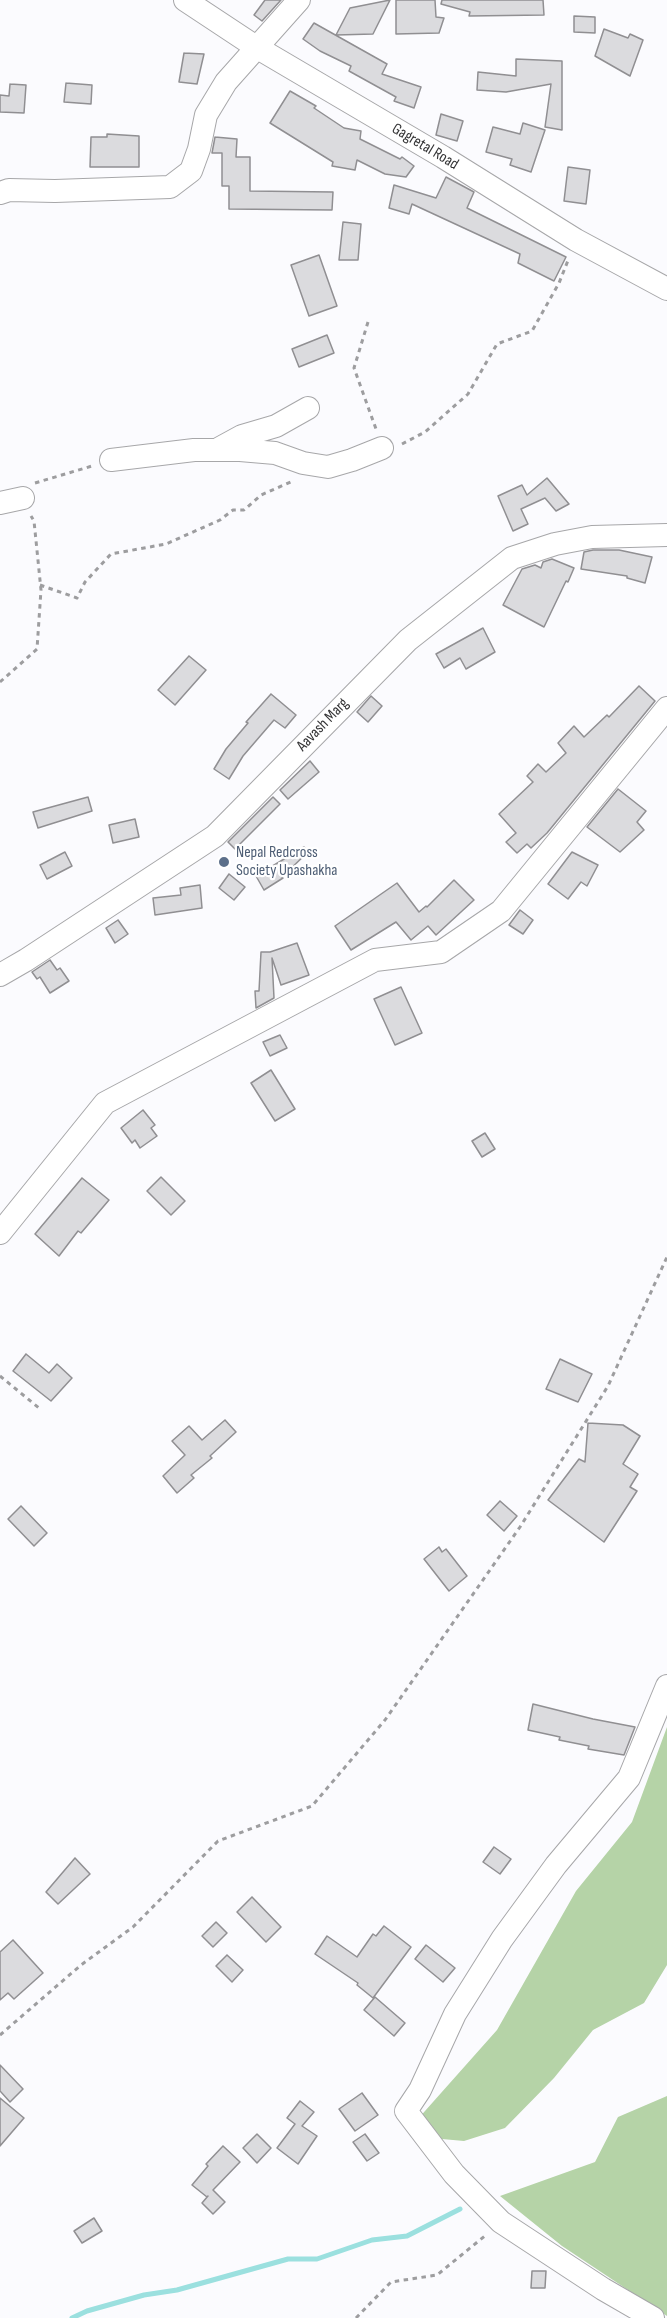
<!DOCTYPE html>
<style>
body{margin:0}
canvas{display:block;background:#fbfbfe}
</style>
<canvas width="667" height="2318"></canvas>
<script>
const ctx = document.querySelector('canvas').getContext('2d');
ctx.lineJoin = 'round';
function fillPath(path, color) { ctx.fillStyle = color; ctx.fill(path, 'evenodd'); }
const toPath = rows => new Path2D(rows.map(r => 'M' + r).join(''));
function stroke(path, color, width, dash) { ctx.strokeStyle = color; ctx.lineWidth = width; ctx.lineCap = dash ? 'butt' : 'round'; ctx.setLineDash(dash || []); ctx.stroke(path); }
function label(font, color, halo, rows, align = 'center') {
  ctx.font = font + ' "Sofia Sans Condensed",sans-serif'; ctx.lineWidth = 4.5; ctx.setLineDash([]); ctx.textBaseline = 'middle'; ctx.strokeStyle = halo; ctx.fillStyle = color; for (const [text, x, y, turn = 0] of rows) {
    ctx.save(); ctx.translate(x, y); ctx.rotate((+turn || 0) * Math.PI / 180); ctx.textAlign = isNaN(turn) ? turn : align; if (halo) ctx.strokeText(text, 0, 0); ctx.fillText(text, 0, 0); ctx.restore();
  }
}
fillPath(toPath([
 [667,1727,667,1965,644,2003,593,2030,554,2078,505,2128,464,2141,442,2139,417,2120,497,2030,576,1891,632,1822],
 [667,2096,667,2316,562,2246,500,2196,595,2162,618,2117]
]), '#b5d3a7');
stroke(toPath([
 [72,2318,87,2311,144,2295,177,2290,288,2259,317,2259,372,2240,407,2236,460,2209]
]), '#9be0df', 5);
const building = toPath([
 [265,0,281,0,262,21,254,15,265,0],
 [390,0,373,34,336,35,350,8,390,0],
 [396,0,435,0,436,17,444,18,439,33,396,34,396,0],
 [442,0,543,0,544,15,469,16,470,12,441,4,442,0],
 [574,16,595,17,595,33,574,32,574,16],
 [314,23,387,64,382,74,421,87,414,108,394,101,396,97,349,71,351,66,320,51,303,39,314,23],
 [604,29,628,38,630,34,643,40,630,76,595,56,604,29],
 [184,53,204,54,197,84,179,82,184,53],
 [516,59,562,61,562,130,545,127,551,84,506,92,477,90,478,72,516,76,516,59],
 [66,83,92,85,91,104,64,102,66,83],
 [10,84,26,85,24,113,0,112,0,95,9,96,10,84],
 [290,91,316,106,314,108,344,128,361,131,360,139,400,159,402,157,414,166,406,177,385,174,357,160,355,170,332,166,333,162,270,123,290,91],
 [441,114,463,121,457,141,436,135,441,114],
 [523,123,545,130,531,172,510,165,512,159,486,152,493,127,520,134,523,123],
 [107,134,139,136,139,167,90,167,91,137,107,137,107,134],
 [215,137,237,139,236,157,250,157,250,191,333,192,332,210,229,209,229,186,222,186,222,153,212,153,215,137],
 [568,167,590,170,586,204,564,201,568,167],
 [446,177,474,192,467,208,566,257,554,281,518,263,520,254,412,204,409,214,389,208,394,185,436,198,446,177],
 [343,222,361,224,358,260,339,260,343,222],
 [319,255,337,306,309,316,291,265,319,255],
 [327,335,334,353,299,367,292,349,327,335],
 [547,478,569,504,556,511,545,498,521,509,528,524,513,531,498,496,522,485,527,495,547,478],
 [593,550,619,550,652,557,645,583,627,578,627,576,581,569,584,552,593,550],
 [552,559,574,568,568,582,566,581,544,627,503,605,522,569,535,565,541,568,543,562,552,559],
 [483,628,495,652,466,669,460,658,444,668,436,654,483,628],
 [189,656,206,670,175,705,158,690,189,656],
 [639,686,655,701,547,833,531,848,527,844,517,853,506,842,516,833,499,814,533,782,527,776,538,764,546,772,566,753,558,743,574,726,584,737,607,715,609,717,639,686],
 [271,694,296,715,285,728,274,720,243,756,229,779,214,769,226,749,248,723,246,722,271,694],
 [371,696,382,706,368,722,357,712,371,696],
 [310,761,319,772,288,799,280,790,310,761],
 [618,789,646,811,637,822,644,830,620,852,587,827,618,789],
 [88,797,92,811,38,828,33,812,88,797],
 [273,797,280,804,235,849,228,842,273,797],
 [135,819,139,837,113,843,109,825,135,819],
 [304,847,308,852,282,877,283,878,264,890,256,876,304,847],
 [65,852,72,866,47,879,40,865,65,852],
 [572,852,598,865,587,886,581,882,568,899,548,884,572,852],
 [229,874,245,887,234,900,219,888,229,874],
 [454,880,474,900,436,935,428,926,411,940,396,922,351,950,335,926,397,883,419,912,426,906,427,907,454,880],
 [200,885,202,908,155,915,153,898,181,895,180,888,200,885],
 [520,910,533,920,523,934,509,925,520,910],
 [118,920,128,934,115,943,106,928,118,920],
 [297,943,309,975,281,985,272,958,274,998,256,1008,255,991,259,991,261,952,270,952,297,943],
 [50,960,57,970,60,968,69,981,50,993,40,977,37,979,32,972,50,960],
 [401,987,422,1033,395,1045,374,999,401,987],
 [280,1035,287,1048,270,1056,263,1042,280,1035],
 [271,1070,295,1109,275,1121,251,1083,271,1070],
 [143,1110,155,1125,151,1128,157,1136,140,1148,135,1140,132,1143,121,1128,143,1110],
 [485,1133,495,1149,482,1157,472,1141,485,1133],
 [161,1177,185,1201,171,1215,147,1191,161,1177],
 [82,1178,109,1200,81,1233,78,1231,59,1256,35,1234,82,1178],
 [26,1354,49,1373,57,1364,72,1378,51,1401,13,1371,26,1354],
 [560,1359,592,1374,578,1402,546,1389,560,1359],
 [225,1420,236,1432,210,1456,212,1458,191,1475,194,1478,177,1493,163,1476,185,1455,172,1441,189,1426,202,1440,225,1420],
 [588,1423,623,1425,640,1436,623,1464,638,1474,630,1487,637,1491,604,1542,548,1500,579,1459,585,1462,588,1423],
 [500,1501,517,1516,504,1531,487,1515,500,1501],
 [21,1506,47,1533,34,1546,8,1519,21,1506],
 [439,1547,442,1552,446,1549,467,1576,449,1591,424,1559,439,1547],
 [533,1704,593,1719,635,1727,624,1755,588,1749,589,1746,559,1740,560,1737,528,1730,533,1704],
 [494,1847,511,1859,500,1874,483,1862,494,1847],
 [75,1858,90,1874,58,1904,46,1892,75,1858],
 [252,1897,281,1927,266,1942,237,1912,252,1897],
 [216,1922,227,1933,213,1947,202,1936,216,1922],
 [384,1926,411,1947,373,1998,357,1985,358,1983,315,1954,327,1936,357,1957,373,1934,376,1936,384,1926],
 [13,1940,43,1973,14,1999,8,1993,0,2000,0,1952,13,1940],
 [426,1945,455,1968,443,1982,415,1959,426,1945],
 [227,1955,243,1970,232,1982,216,1966,227,1955],
 [375,1997,405,2023,394,2036,364,2010,375,1997],
 [0,2065,23,2089,10,2102,0,2091,0,2065],
 [362,2093,378,2115,355,2131,339,2109,362,2093],
 [0,2098,24,2118,0,2146,0,2098],
 [300,2101,314,2112,302,2126,317,2136,298,2164,277,2148,295,2124,287,2118,300,2101],
 [257,2134,271,2148,257,2163,243,2148,257,2134],
 [365,2134,379,2153,367,2161,353,2142,365,2134],
 [223,2146,240,2162,213,2190,225,2202,213,2214,202,2203,208,2196,207,2197,192,2185,208,2166,206,2164,223,2146],
 [94,2218,102,2231,82,2243,74,2231,94,2218],
 [532,2271,546,2271,545,2288,531,2288,532,2271]
]);
fillPath(building, '#dbdbde');
stroke(building, '#908f92', 1.5);
const minor = toPath([
 [185,0,256,47,443,157,576,240,667,289],
 [0,193,9,190,55,191,170,187,191,171,199,149,206,115,226,82,299,0],
 [220,448,242,436,276,426,308,408],
 [111,460,194,450,240,450,275,453,303,463,328,467,352,460,382,448],
 [0,503,23,498],
 [0,975,26,960,215,836,408,640,512,558,555,544,592,537,667,535],
 [0,1233,105,1103,375,960,441,952,501,911,667,708],
 [653,2318,603,2289,501,2222,454,2174,406,2111,420,2090,455,2014,502,1939,556,1865,629,1778,667,1686]
]);
stroke(minor, '#a7a7a9', 24);
stroke(toPath([
 [368,322,354,368,376,429],
 [402,444,425,432,468,394,497,344,532,331,559,283,569,258],
 [35,483,92,466],
 [40,585,77,598,85,582,111,554,166,544,220,520,233,510,244,510,261,495,293,481],
 [0,682,37,649,41,590,34,521,31,516],
 [0,1376,39,1408],
 [0,2035,81,1965,133,1927,218,1841,312,1806,385,1720,520,1527,608,1386,667,1257],
 [356,2318,391,2282,437,2275,486,2235]
]), '#9d9d9f', 3, [4.5, 4.5]);
stroke(minor, '#fff', 22);
for (const [x, y, r, color] of [
 [224,862,6,"#5c6f8a"]
]) { const dot = new Path2D(); dot.arc(x, y, r, 0, 2 * Math.PI); ctx.fillStyle = color; ctx.fill(dot); stroke(dot, '#fff', 2); }
label('16px', '#353536', '#fff', [
 ["Gagretal Road",425,147,31],
 ["Aavash Marg",323,725,-46]
]);
label('16px', '#4e5e75', '#fff', [
 ["Nepal Redcross",236,853],
 ["Society Upashakha",236,871]
], 'left');
</script>
